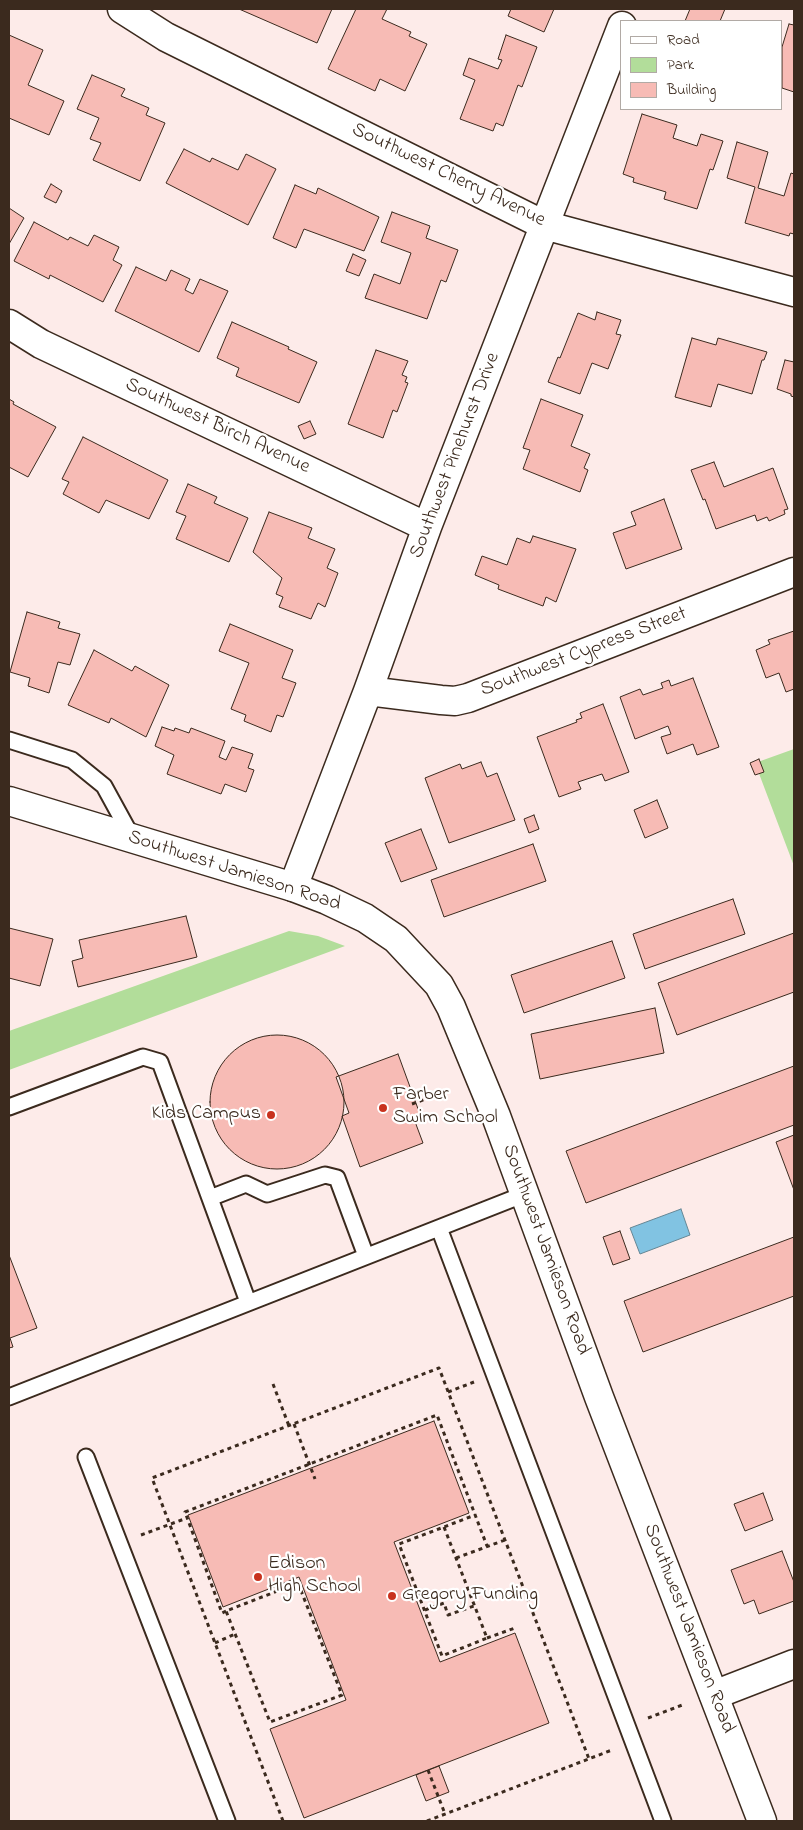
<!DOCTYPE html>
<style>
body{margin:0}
#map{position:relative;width:803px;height:1830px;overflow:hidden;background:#fdebe9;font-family:"Indie Flower",sans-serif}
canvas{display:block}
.frame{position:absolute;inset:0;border:10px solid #3b2a1e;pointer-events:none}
.legend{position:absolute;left:620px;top:20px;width:162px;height:90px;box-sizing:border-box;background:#fff;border:1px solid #b1aaa5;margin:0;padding:6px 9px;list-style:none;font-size:15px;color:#3b2a1e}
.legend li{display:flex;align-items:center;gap:10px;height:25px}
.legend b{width:25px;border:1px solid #b1aaa5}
</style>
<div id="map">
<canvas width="803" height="1830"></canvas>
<div class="frame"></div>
<ul class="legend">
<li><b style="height:6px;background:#fff"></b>Road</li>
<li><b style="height:14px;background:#b2dd9a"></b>Park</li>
<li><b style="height:14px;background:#f7bbb5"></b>Building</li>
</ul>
</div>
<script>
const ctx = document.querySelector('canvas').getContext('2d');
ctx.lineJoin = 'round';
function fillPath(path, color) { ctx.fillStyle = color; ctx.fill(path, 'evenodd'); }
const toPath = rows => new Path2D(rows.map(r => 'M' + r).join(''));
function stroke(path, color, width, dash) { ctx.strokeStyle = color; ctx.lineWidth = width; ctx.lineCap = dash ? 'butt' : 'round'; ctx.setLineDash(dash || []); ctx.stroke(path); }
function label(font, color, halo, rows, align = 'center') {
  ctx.font = font + ' "Indie Flower",sans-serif'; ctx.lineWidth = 4.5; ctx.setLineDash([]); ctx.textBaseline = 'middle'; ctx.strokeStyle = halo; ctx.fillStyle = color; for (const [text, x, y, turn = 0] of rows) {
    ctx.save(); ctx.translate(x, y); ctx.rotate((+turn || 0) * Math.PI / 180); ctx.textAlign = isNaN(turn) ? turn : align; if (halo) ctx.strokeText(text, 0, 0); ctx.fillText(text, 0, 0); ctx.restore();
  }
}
fillPath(toPath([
 [794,749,794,866,755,763],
 [289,931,318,936,345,946,9,1070,9,1031]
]), '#b2dd9a');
const water = toPath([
 [681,1209,690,1235,640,1254,630,1228,681,1209]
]);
fillPath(water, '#81c3e2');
stroke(water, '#658694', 1);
const building = toPath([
 [239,9,332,9,317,43,239,9],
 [356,9,387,9,382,19,411,32,409,36,427,44,405,91,380,79,375,91,328,69,356,9],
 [511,9,554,9,544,32,508,16,511,9],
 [690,9,725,9,720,21,685,21,690,9],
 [789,24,794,25,794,92,782,88,782,47,789,24],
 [9,35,43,50,28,85,64,101,49,135,9,118,9,35],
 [506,35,537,47,522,87,518,85,503,126,496,123,493,131,460,119,475,80,463,75,469,58,498,69,502,60,498,59,506,35],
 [92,75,125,89,121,96,149,108,146,115,165,123,140,181,93,160,101,143,90,139,99,118,77,109,92,75],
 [642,114,677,125,673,138,697,146,701,134,723,141,713,170,710,169,697,209,664,199,666,192,633,182,634,178,623,174,642,114],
 [737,142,768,152,758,188,784,196,791,173,794,174,794,234,790,233,789,236,745,223,755,187,727,178,737,142],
 [184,149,210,162,212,158,238,170,246,154,276,169,248,225,166,183,184,149],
 [51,184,62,191,56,203,44,197,51,184],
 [295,185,316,194,318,188,379,217,364,251,304,229,296,248,273,238,295,185],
 [9,208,24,218,9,244,9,208],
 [392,212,430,226,426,238,458,250,446,282,441,280,427,319,365,298,374,274,400,284,411,253,381,242,392,212],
 [34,222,68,240,70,237,88,246,94,235,119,247,113,260,122,265,103,302,50,275,49,279,14,261,34,222],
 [353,254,366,260,359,276,346,271,353,254],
 [136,267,166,281,171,270,190,279,185,290,193,294,200,279,228,291,199,352,115,311,136,267],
 [597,312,621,320,616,334,621,335,608,369,592,363,580,394,548,382,558,357,560,358,578,313,595,320,597,312],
 [232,322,289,347,288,349,317,362,299,403,236,376,239,368,217,358,232,322],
 [692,338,716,345,718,338,767,352,764,360,762,360,752,394,718,384,711,407,675,397,692,338],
 [376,350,408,361,402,375,407,377,405,382,408,383,397,412,393,410,383,438,348,424,376,350],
 [785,360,794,362,794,397,791,396,791,394,777,389,785,360],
 [9,399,14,402,13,404,56,427,28,477,9,467,9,399],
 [541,399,583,415,571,446,590,454,584,468,588,470,580,492,523,469,530,450,523,448,541,399],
 [310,421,316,434,304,439,298,426,310,421],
 [83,437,168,480,149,519,106,500,99,513,63,494,69,482,62,479,83,437],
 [714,462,724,487,773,468,788,509,784,510,785,514,769,521,767,517,757,521,755,515,716,529,705,499,703,500,691,470,714,462],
 [188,484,217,497,214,503,248,518,229,562,176,539,186,516,176,512,188,484],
 [664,499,682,549,626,569,613,533,636,525,631,512,664,499],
 [269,512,312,528,308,538,335,549,327,568,338,573,325,607,318,603,311,619,279,607,283,597,276,594,282,578,253,552,269,512],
 [533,536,576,549,556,602,546,597,543,606,498,589,499,585,475,575,482,556,507,565,517,538,530,543,533,536],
 [27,612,60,622,58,628,80,634,70,665,58,662,49,693,28,686,30,678,10,672,27,612],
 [230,624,293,650,282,678,296,683,283,717,277,715,271,732,244,721,246,715,231,709,249,663,219,651,230,624],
 [794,631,794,689,786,692,779,673,766,678,756,650,770,644,768,640,794,631],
 [94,650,132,671,135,666,169,685,146,737,111,718,109,723,68,705,94,650],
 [693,678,719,747,697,755,693,744,667,754,661,737,671,734,668,726,635,739,620,697,640,689,643,695,663,688,661,683,669,680,671,686,693,678],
 [603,704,629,772,605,781,602,774,578,782,581,789,559,797,537,737,577,722,576,720,582,718,580,713,603,704],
 [162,727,174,731,175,728,189,733,191,728,225,741,219,757,226,760,232,747,253,754,248,768,254,770,246,792,225,784,221,794,167,774,174,755,155,746,162,727],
 [759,759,764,772,755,775,750,763,759,759],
 [481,762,487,777,497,773,515,820,449,843,425,778,460,764,462,769,481,762],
 [657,800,668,828,645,838,634,810,657,800],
 [534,815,539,829,529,833,524,819,534,815],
 [421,829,437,869,401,882,385,843,421,829],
 [533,844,546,881,444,917,431,880,533,844],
 [733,899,745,934,645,969,633,934,733,899],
 [186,916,197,957,78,987,72,961,83,958,79,940,186,916],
 [9,928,53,939,40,986,9,978,9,928],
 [794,933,794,992,677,1035,658,983,794,933],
 [612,941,625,978,524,1013,511,975,612,941],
 [655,1008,664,1053,540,1079,531,1034,655,1008],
 '210 1102a67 67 0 1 1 134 0a67 67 0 1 1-134 0Z',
 [398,1054,421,1117,414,1119,423,1143,360,1167,342,1116,349,1113,336,1077,398,1054],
 [794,1066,794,1125,586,1203,566,1151,794,1066],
 [794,1135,794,1190,776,1142,794,1135],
 [620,1231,630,1259,613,1265,603,1237,620,1231],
 [794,1237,794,1296,643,1352,624,1301,794,1237],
 [9,1255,37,1328,10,1338,13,1347,9,1348,9,1255],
 [434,1421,469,1513,394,1542,440,1662,515,1633,549,1723,304,1818,270,1729,346,1700,299,1577,223,1607,188,1515,434,1421],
 [763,1493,773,1520,745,1531,734,1504,763,1493],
 [782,1551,794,1582,794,1601,759,1614,754,1600,744,1604,731,1570,782,1551],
 [439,1766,449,1792,426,1801,416,1775,439,1766]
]);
fillPath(building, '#f7bbb5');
stroke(building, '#3b2a1e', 1);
const lane = toPath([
 [9,740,72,760,104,786,133,839],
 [9,1107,143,1057,160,1062,248,1302],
 [210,1198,246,1184,267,1194,325,1175,337,1178,366,1256],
 [439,1228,663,1821],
 [9,1397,525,1194],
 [86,1457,227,1821]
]);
const street = toPath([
 [122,9,166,37,544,225,794,292],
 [9,324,41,344,427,527],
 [368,691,441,700,455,701,468,698,794,572],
 [293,887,368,691,427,527,622,26],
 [714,1695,794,1664]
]);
const secondary = toPath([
 [9,801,293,887,327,900,365,918,396,939,439,985,451,1007,496,1116,599,1397,762,1821]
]);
stroke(lane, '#3b2a1e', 19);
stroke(street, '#3b2a1e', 31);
stroke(secondary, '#3b2a1e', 31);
stroke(toPath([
 [412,1104,448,1091],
 [273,1384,289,1426],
 [448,1392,474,1382],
 [294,1424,315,1479],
 [444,1527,487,1638,442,1656,399,1544,444,1527,475,1515],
 [141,1535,187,1518],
 [456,1558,505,1540],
 [298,1583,342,1695,270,1722,226,1611,298,1583],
 [425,1610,444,1603,448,1615,474,1606],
 [226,1611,222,1613,185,1512,437,1415,487,1546],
 [487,1638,515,1628],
 [215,1643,235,1634],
 [648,1718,685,1704],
 [428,1770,445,1814],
 [283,1821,152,1478,439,1368,589,1759],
 [427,1821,612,1750]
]), '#3b2a1e', 3, [4, 4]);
stroke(lane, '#fff', 15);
stroke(street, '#fff', 28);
stroke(secondary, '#fff', 28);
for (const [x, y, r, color] of [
 [383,1108,5,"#c8321e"],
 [271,1115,5,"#c8321e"],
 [258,1577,5,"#c8321e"],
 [392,1596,5,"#c8321e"]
]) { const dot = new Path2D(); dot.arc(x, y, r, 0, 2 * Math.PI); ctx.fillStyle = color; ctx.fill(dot); stroke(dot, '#fff', 2); }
label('20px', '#3b2a1e', '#fff', [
 ["Southwest Cherry Avenue",448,176,26],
 ["Southwest Birch Avenue",217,427,25],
 ["Southwest Pinehurst Drive",456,456,-69],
 ["Southwest Cypress Street",584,653,-21],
 ["Southwest Jamieson Road",234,872,18],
 ["Southwest Jamieson Road",545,1250,70],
 ["Southwest Jamieson Road",688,1629,69]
]);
label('20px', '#3b2a1e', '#fff', [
 ["Farber",393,1096],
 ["Swim School",393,1119],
 ["Kids Campus",261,1115,"right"],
 ["Edison",268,1565],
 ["High School",268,1588],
 ["Gregory Funding",402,1596]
], 'left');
</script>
